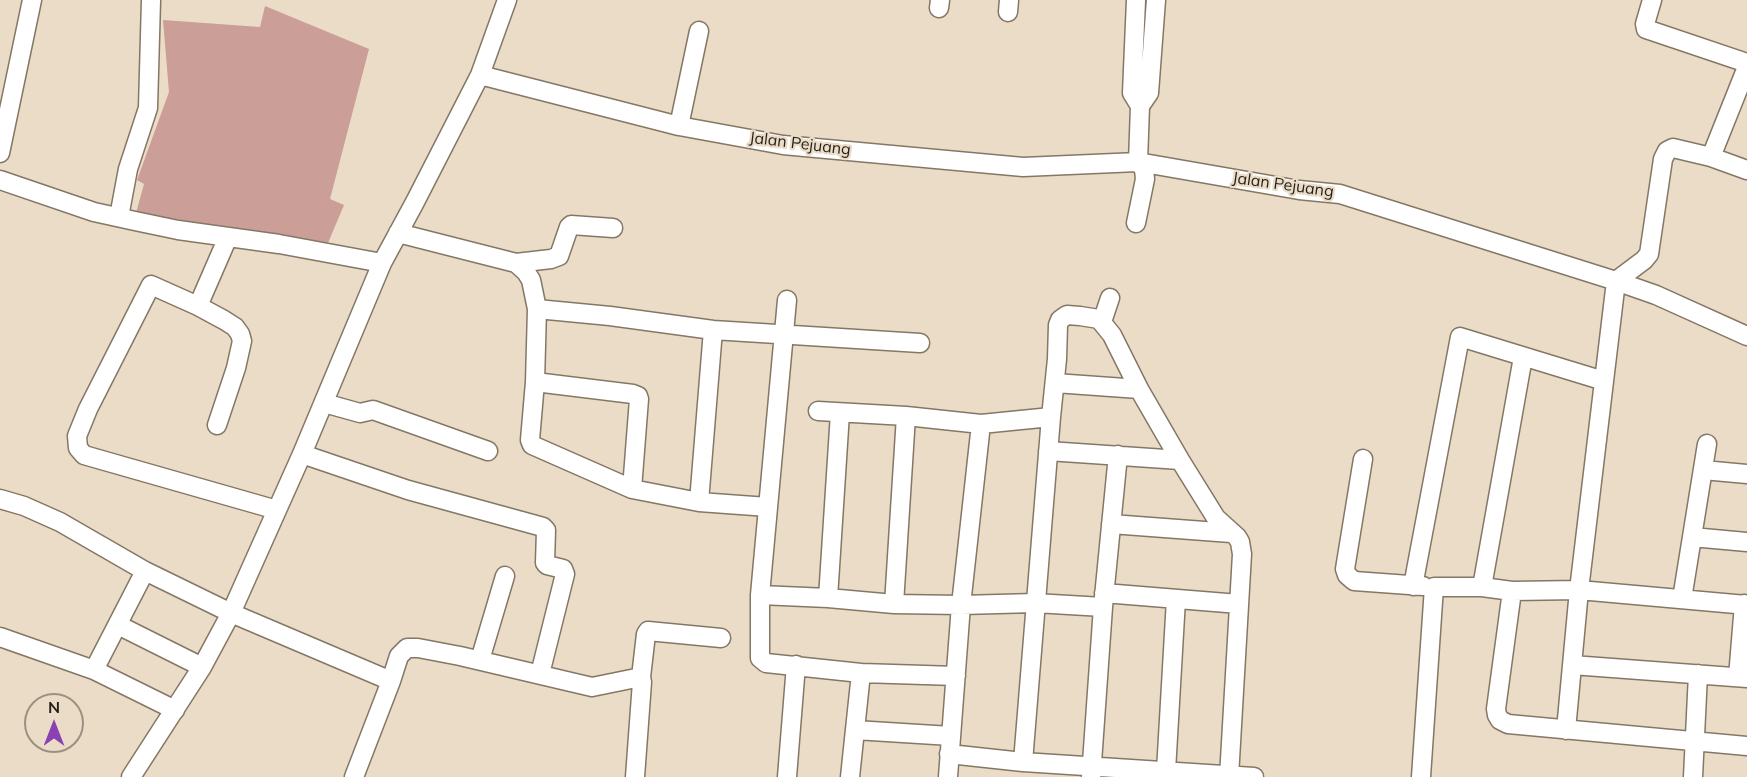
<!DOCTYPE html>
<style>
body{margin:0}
#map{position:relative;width:1747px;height:777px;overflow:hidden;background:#eadcc7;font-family:Mulish,sans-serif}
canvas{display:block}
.north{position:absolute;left:24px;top:693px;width:60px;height:60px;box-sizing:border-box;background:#eadcc7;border:2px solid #9b9081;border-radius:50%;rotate:0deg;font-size:16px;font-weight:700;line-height:24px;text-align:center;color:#241f17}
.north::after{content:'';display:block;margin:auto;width:21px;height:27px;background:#8a41b3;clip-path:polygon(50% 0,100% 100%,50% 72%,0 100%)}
</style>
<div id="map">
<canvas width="1747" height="777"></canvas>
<div class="north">N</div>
</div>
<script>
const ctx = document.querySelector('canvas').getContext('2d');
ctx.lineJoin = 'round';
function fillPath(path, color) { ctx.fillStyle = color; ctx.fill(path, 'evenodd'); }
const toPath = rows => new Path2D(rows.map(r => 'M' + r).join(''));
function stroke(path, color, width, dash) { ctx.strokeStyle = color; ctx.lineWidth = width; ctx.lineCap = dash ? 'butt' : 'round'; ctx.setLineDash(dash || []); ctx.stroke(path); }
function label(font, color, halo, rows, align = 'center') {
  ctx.font = font + ' Mulish,sans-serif'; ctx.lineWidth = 4.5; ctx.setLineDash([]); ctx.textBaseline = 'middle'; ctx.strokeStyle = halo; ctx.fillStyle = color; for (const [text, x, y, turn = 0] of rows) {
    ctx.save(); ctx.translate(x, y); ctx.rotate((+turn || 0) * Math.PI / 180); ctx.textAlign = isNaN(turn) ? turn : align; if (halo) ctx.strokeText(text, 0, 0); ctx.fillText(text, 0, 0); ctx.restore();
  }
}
fillPath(toPath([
 [265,6,369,49,330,199,344,205,328,243,136,213,144,184,137,180,169,92,163,20,260,27]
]), '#cc9e98');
const minor = toPath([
 [1136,0,1132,93,1140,106],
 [1652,0,1645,24,1646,29,1747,63],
 [939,8,940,0],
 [1008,12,1009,0],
 [480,75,507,0],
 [679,126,699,31],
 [0,153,32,0],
 [1711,157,1747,67],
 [0,180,94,212,135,221,178,230,279,244,382,263],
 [119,217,128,169,148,108,151,0],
 [1136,223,1145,179,1144,169,1138,162,1140,106,1149,93,1156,0],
 [398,233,516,263,526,272,531,280,537,309,610,316,713,330,920,343],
 [516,263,551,259,559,256,569,227,571,225,613,228],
 [787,300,760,595,760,658,766,663,861,673,956,676],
 [198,306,228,237],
 [537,309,535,382,530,440,532,445,632,489,699,502,768,507],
 [1102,322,1110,298],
 [535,382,633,394,638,396,639,399,632,489],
 [1055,383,1139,389],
 [324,403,360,413,373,410,488,451],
 [818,411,906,416,981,424,1051,417],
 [217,425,236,368,242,341,240,334,235,327,224,320,198,306,151,285,88,409,77,436,78,448,84,455,277,510],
 [1048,451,1180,460],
 [302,454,408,490,543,527,546,530,545,563,547,565,563,569,565,574,540,674],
 [1363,459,1345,569,1347,575,1354,581,1423,586],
 [1703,470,1747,474],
 [0,499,24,506,60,522,145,571,231,613,391,681,354,777],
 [699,502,713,330],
 [1111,524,1231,533],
 [1692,537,1747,542],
 [1413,586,1460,337,1604,381],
 [1482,587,1523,357],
 [1512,591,1496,709,1497,715,1500,720,1508,724,1747,746],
 [1104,593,1239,604],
 [760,595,828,598,894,604,961,605,1035,603,1103,607],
 [828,598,840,413],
 [1682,599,1707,444],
 [894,604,906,416],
 [118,625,202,667],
 [0,637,94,670,145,571],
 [480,660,505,576],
 [1572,665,1747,678],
 [94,670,175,710],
 [641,677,646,634,648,631,721,638],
 [1738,677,1744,604],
 [391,681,399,656,407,648,418,648,460,656,592,687,641,677,642,682,635,777],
 [855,730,951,736],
 [1566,730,1579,590,1616,281,1656,295,1747,336],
 [949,754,1023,762,1254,777],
 [1023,762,1051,417,1057,359,1058,325,1060,320,1064,317,1067,315,1080,316,1099,319,1112,335,1139,389,1180,460,1216,518,1237,537,1240,542,1242,554,1229,777],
 [1166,771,1176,599],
 [131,777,202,667,231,613,302,454,382,263,415,202,480,75,679,126,783,145,1023,167,1138,162,1299,190,1340,194,1616,281,1644,260,1649,254,1663,159,1667,151,1673,148,1711,157,1747,170],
 [787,777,796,665],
 [850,777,861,673],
 [948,777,961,605,981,424],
 [1091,777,1103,607,1118,455],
 [1421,777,1434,587,1482,587,1512,591,1579,590,1747,605],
 [1693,777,1698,674]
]);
stroke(minor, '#847765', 21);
stroke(minor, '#fff', 18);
label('16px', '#241f17', '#eadcc7', [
 ["Jalan Pejuang",800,144,7],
 ["Jalan Pejuang",1283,185,8]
]);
</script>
